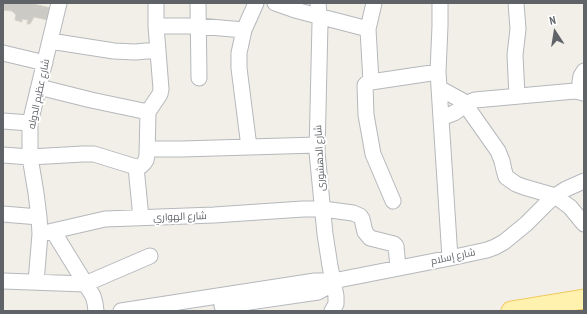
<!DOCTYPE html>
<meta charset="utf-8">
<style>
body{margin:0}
#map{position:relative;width:587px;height:314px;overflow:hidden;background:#f1efe8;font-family:"PT Sans Narrow",sans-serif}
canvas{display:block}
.frame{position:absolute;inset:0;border:4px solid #5f6368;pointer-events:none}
.north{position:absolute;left:535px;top:12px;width:40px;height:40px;-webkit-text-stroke:3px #fff;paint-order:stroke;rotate:348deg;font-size:11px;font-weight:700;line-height:16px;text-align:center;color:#5f6368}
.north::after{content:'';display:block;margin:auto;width:14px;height:18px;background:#5f6368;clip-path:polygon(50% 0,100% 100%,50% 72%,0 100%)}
</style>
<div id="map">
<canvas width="587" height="314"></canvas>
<div class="frame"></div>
<div class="north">N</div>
</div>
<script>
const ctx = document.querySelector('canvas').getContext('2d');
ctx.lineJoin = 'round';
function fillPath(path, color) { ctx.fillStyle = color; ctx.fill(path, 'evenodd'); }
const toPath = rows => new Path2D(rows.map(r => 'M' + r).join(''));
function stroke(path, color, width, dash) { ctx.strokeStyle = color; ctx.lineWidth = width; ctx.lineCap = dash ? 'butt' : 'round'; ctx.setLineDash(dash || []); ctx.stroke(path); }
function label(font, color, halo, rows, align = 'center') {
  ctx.font = font + ' "PT Sans Narrow",Cairo,sans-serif'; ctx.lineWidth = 4; ctx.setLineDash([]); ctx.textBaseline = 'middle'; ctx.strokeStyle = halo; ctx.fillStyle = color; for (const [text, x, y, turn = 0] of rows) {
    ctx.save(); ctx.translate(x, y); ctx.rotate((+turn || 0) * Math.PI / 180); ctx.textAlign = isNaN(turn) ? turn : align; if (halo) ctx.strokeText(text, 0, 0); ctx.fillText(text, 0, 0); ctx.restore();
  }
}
const building = toPath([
 [3,3,29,3,51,8,48,20,34,17,30,24,27,24,28,20,22,19,22,22,15,20,16,15,12,11,3,10,3,3]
]);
fillPath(building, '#cccac5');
stroke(building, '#d6d1c6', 1);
const minor = toPath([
 [198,3,199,78],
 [275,3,295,10,368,29,371,82],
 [318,3,320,23,317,152,325,234,330,266,336,296,336,304,332,311],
 [440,3,440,26,438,72,450,258],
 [516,3,518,29,515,55,517,96],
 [156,26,198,26,244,30],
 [368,29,374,3],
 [50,41,114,51,135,52,158,50],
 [3,53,45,63],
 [39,87,91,100,148,112],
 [439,88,461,100,467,107,498,151,502,161,504,170,506,177,516,184,524,187,555,196,570,207,584,224],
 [583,93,580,82,581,76,584,71],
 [441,118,454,113,470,102,475,100,575,91,584,93],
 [3,121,30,123],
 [249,147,239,68,239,53,244,30,256,3],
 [147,149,182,149,317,145],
 [3,155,30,157,83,154,94,154,136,167,141,166,144,163,146,160,147,155,148,112,160,94,161,89,156,26,156,3],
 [136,167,141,218],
 [393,201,373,154,366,115,365,85,367,83,371,82,438,72],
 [3,214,39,217],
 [53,231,93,296,95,303,96,311],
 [40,234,105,219,214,215,303,209,323,209,353,213,360,216,362,219,365,232,370,238,394,244,396,246,398,268],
 [3,281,85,284,150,256],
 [36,282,40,234,39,217,36,193,30,157,30,123,59,3],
 [222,306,318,292,327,287,333,281],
 [121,311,315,281,333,281,450,258,487,250,495,247,504,242,526,224,546,204,555,196,566,189,584,181]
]);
const major = toPath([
 [511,311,584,299]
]);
stroke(minor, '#b5b8bc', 17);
stroke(major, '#f2c960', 21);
stroke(minor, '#fff', 15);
stroke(major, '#fff2af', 19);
label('10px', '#5f6368', '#fff', [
 ["شارع عظيم الدوله",39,94,-78],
 ["شارع الدهشورى",320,158,-93],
 ["شارع الهواري",180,217,-2],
 ["شارع إسلام",453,257,-12]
]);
</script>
